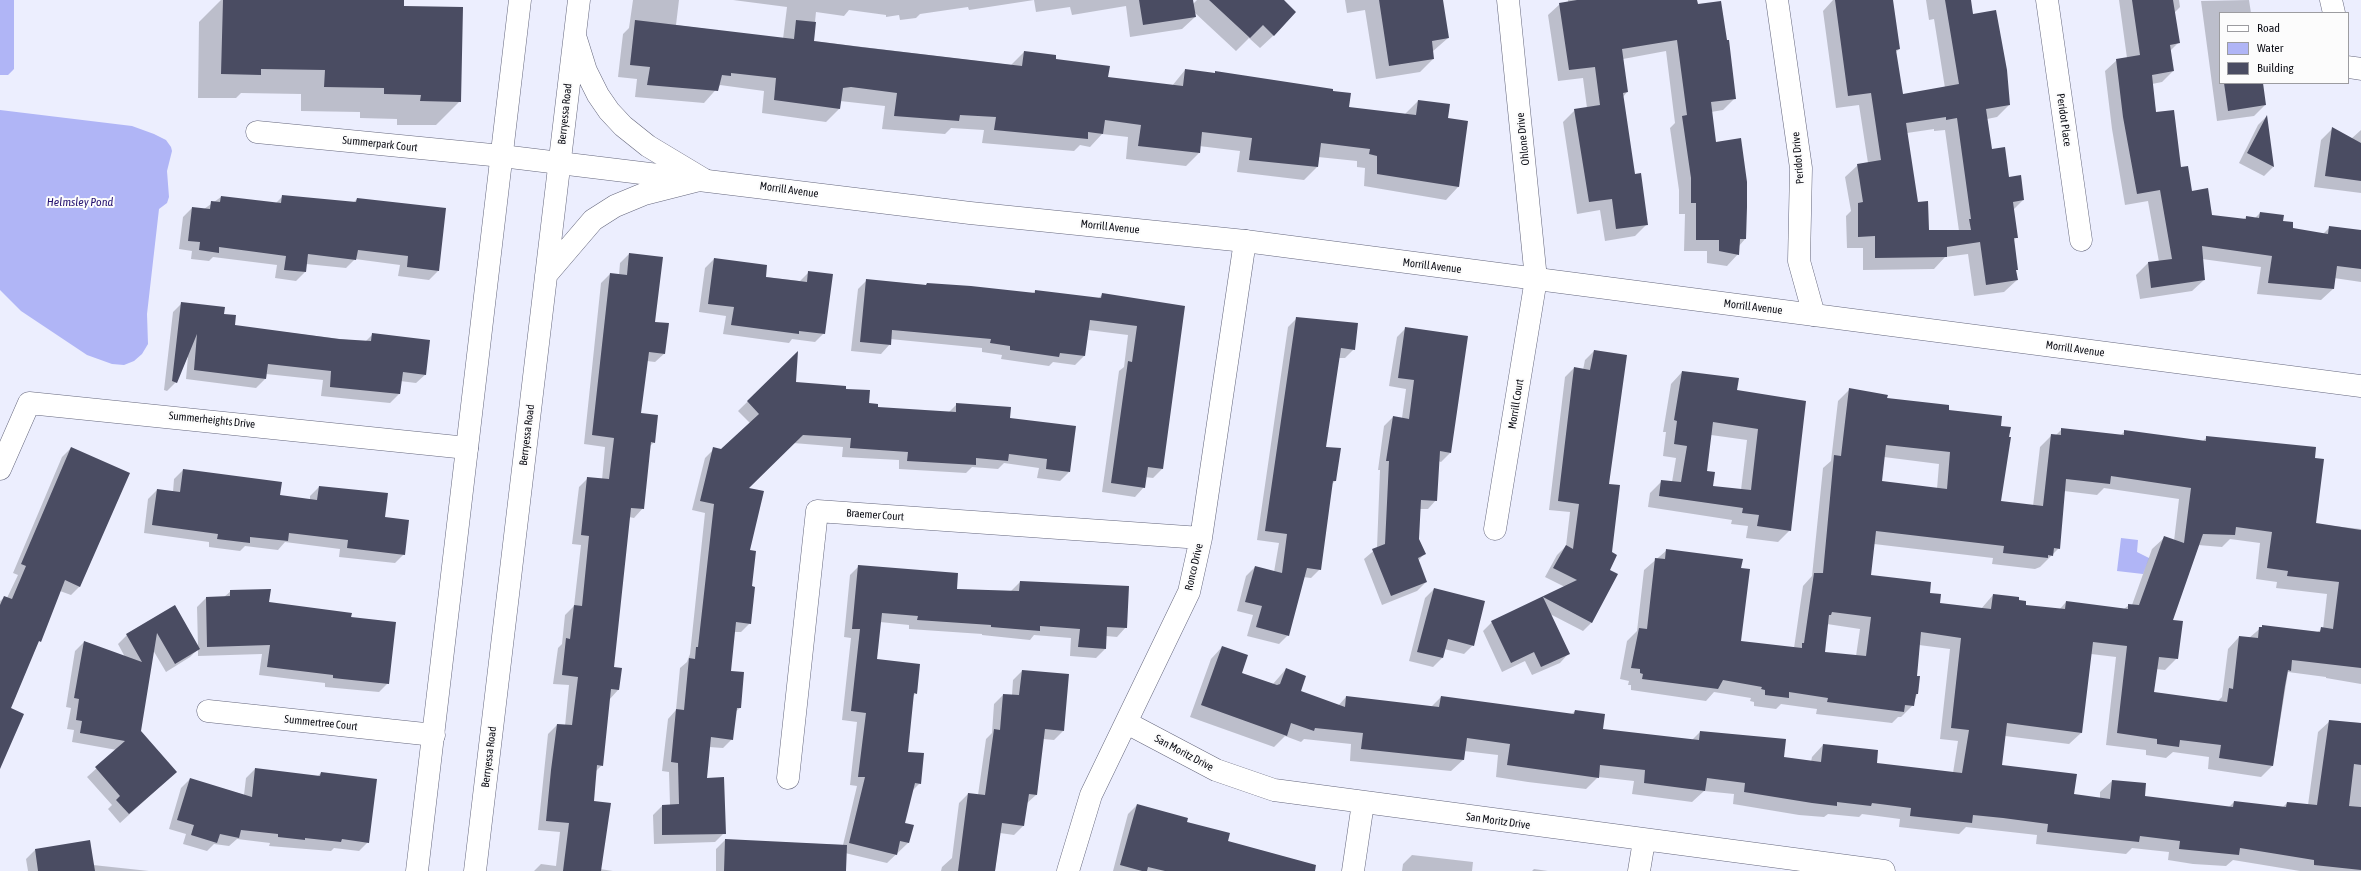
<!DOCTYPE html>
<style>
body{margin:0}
#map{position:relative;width:2361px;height:871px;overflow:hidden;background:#eceefe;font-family:"Asap Condensed",sans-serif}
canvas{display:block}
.legend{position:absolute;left:2219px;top:12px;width:130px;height:72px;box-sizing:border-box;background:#fcfcfc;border:1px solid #9c9ca0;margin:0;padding:5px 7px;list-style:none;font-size:12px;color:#0c0d15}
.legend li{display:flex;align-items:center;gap:8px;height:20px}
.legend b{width:20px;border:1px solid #9c9ca0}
</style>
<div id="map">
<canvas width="2361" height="871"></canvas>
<ul class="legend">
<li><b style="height:5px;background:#fff"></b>Road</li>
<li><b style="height:11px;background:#b0b5f6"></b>Water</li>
<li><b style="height:11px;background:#4a4c62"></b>Building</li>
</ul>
</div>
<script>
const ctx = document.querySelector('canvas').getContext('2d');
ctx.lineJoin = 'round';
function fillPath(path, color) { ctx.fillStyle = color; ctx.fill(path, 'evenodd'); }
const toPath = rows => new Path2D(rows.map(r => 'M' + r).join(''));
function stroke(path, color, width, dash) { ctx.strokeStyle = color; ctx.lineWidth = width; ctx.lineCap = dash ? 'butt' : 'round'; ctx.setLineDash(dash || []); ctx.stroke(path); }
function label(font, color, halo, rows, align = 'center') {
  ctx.font = font + ' "Asap Condensed",sans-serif'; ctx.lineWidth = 4; ctx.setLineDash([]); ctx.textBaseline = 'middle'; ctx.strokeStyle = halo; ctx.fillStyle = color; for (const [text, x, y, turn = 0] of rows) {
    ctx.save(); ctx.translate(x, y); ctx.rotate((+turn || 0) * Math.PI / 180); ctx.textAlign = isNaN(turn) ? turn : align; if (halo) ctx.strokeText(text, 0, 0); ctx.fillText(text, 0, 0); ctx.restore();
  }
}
fillPath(toPath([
 [0,0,14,0,14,69,8,75,0,75],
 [0,110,132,126,154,134,166,140,171,147,172,151,167,171,169,197,167,203,159,209,147,314,148,344,142,354,134,361,124,365,112,364,87,355,21,311,0,290],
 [2121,538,2138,540,2137,552,2149,558,2143,574,2117,571]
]), '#b0b5f6');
fillPath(toPath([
 [221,0,339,0,403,7,460,101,436,125,397,125,397,119,360,118,360,112,301,111,301,94,241,93,236,98,198,98,199,22],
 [633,0,679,0,676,25,783,39,787,7,733,0,1192,0,1193,4,1197,0,1282,0,1274,35,1260,48,1249,38,1236,51,1194,12,1195,17,1182,29,1130,37,1126,6,1072,15,1070,7,1036,12,1034,0,969,10,968,7,920,14,916,18,900,20,899,15,886,17,886,15,849,10,844,16,816,12,813,41,1011,65,1024,52,1055,60,1107,78,1172,86,1185,70,1214,74,1216,72,1332,92,1348,108,1405,114,1418,101,1447,119,1467,122,1458,187,1446,200,1364,186,1365,168,1357,167,1357,161,1318,157,1317,167,1304,180,1237,172,1240,151,1199,146,1199,153,1186,166,1126,159,1128,137,1102,134,1090,147,1080,145,1074,151,982,143,984,130,951,128,945,134,882,129,885,106,840,101,839,109,826,122,762,113,764,91,720,85,704,103,635,97,637,79,618,77,623,34,629,28],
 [1345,0,1442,0,1448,38,1432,52,1433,59,1420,72,1376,79,1365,10,1347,13],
 [1568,0,1696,0,1735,98,1723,110,1711,112,1715,143,1745,239,1739,246,1738,254,1727,266,1707,263,1707,251,1684,251,1685,214,1679,214,1679,190,1670,128,1675,123,1666,51,1623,59,1627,92,1623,97,1634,175,1647,224,1635,236,1605,241,1600,210,1577,214,1563,122,1575,110,1587,108,1583,78,1558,81,1548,15,1560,4,1568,2],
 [1833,0,1892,0,1899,49,1895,53,1902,95,1945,88,1934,19,1929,20,1926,0,1970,0,1972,15,2009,105,1997,117,1987,119,1991,151,2023,200,2013,210,2017,237,2013,241,2017,280,2004,292,1974,296,1968,254,1945,257,1934,269,1863,270,1863,248,1847,248,1846,216,1851,211,1845,177,1858,165,1868,163,1859,105,1836,108,1823,11],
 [1934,129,1934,131,1945,130,1959,231,1928,231,1917,203,1907,133],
 [2119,0,2179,0,2180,7,2174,13,2178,43,2170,51,2173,71,2162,82,2152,84,2156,113,2191,192,2211,216,2243,220,2246,217,2255,218,2260,213,2282,221,2291,229,2323,234,2330,227,2361,231,2361,282,2334,278,2333,289,2321,300,2257,294,2261,267,2202,259,2204,280,2192,291,2140,299,2136,275,2148,263,2159,262,2148,201,2125,205,2112,129,2105,71,2117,60,2127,58],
 [2249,0,2251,13,2220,13,2220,83,2262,83,2265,105,2254,116,2217,121,2201,1],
 [2276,12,2276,13,2260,13],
 [2266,117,2273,167,2264,176,2239,163,2258,125],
 [2332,129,2351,139,2361,130,2361,193,2314,187,2321,140],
 [283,196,353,203,357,199,438,271,429,280,398,276,400,265,355,259,346,268,306,264,305,272,296,281,275,278,277,265,213,257,209,261,191,259,192,251,179,249,183,217,192,208,204,209,221,197,275,204],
 [629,254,665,353,655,362,647,361,640,414,654,442,650,446,643,508,634,518,629,517,612,668,621,669,618,690,609,700,602,765,596,771,593,802,600,869,613,871,534,871,541,864,556,866,560,832,538,830,548,734,557,725,565,726,569,685,553,684,558,648,562,644,565,615,574,606,581,545,572,544,579,487,588,478,602,480,605,447,584,444,601,283,610,274,619,275,620,263],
 [714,259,765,277,800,281,809,272,824,333,815,342,792,339,789,343,723,334,726,316,699,312,705,268],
 [867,280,1032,294,1035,291,1098,299,1102,295,1184,307,1162,469,1153,478,1145,477,1144,487,1135,497,1102,492,1119,371,1124,367,1128,335,1088,330,1084,356,1075,365,1053,362,1049,366,1001,359,1002,355,982,352,982,348,890,339,890,344,881,354,851,351,858,289],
 [182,303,223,315,234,326,365,342,373,334,426,374,416,383,400,381,399,394,390,403,321,396,323,380,266,374,265,379,256,388,186,379,188,356,176,382,167,391,164,390,173,312],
 [1297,318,1354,349,1345,358,1338,358,1325,448,1335,481,1332,484,1320,569,1311,578,1303,577,1288,635,1279,644,1247,636,1253,615,1237,611,1246,576,1255,567,1274,572,1279,543,1257,540,1288,327],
 [1405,329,1450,453,1441,462,1438,461,1436,500,1428,509,1420,509,1418,539,1424,554,1418,561,1426,582,1417,591,1382,605,1364,559,1377,548,1380,470,1378,470,1384,426,1393,417,1402,418,1406,389,1389,386,1397,337],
 [1594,351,1608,485,1609,571,1592,622,1583,631,1550,614,1568,654,1560,663,1532,675,1525,661,1502,672,1483,631,1492,622,1565,587,1545,577,1557,555,1566,546,1570,512,1549,510,1565,377,1574,368,1583,370,1585,360],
 [797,353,795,383,845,389,877,408,948,413,957,404,1009,419,1069,472,1060,481,1037,478,1039,468,1004,463,998,469,972,467,966,473,899,469,899,460,842,457,843,447,793,443,747,488,751,587,750,623,741,632,734,632,730,672,740,708,735,712,732,739,723,748,709,747,706,779,724,833,715,842,654,844,653,815,662,806,670,805,669,772,662,771,668,719,676,710,680,668,687,662,690,654,705,513,692,510,705,458,714,449,722,451,750,423,738,411],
 [1682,372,1736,391,1805,401,1790,530,1778,542,1746,538,1748,526,1731,524,1732,520,1648,507,1650,493,1662,481,1672,482,1676,458,1663,456,1666,432,1663,432,1671,384],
 [1711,435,1747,440,1741,490,1712,487,1706,472],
 [1849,390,1948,411,2000,502,2033,506,2040,447,2052,435,2055,436,2062,429,2120,436,2125,431,2202,442,2207,437,2314,459,2315,524,2361,529,2361,684,2326,678,2326,677,2288,672,2273,765,2261,777,2208,769,2209,757,2173,752,2166,758,2146,755,2146,750,2106,745,2116,657,2091,654,2081,733,2069,744,2005,736,2001,766,2073,795,2100,799,2100,792,2112,781,2144,797,2229,807,2234,802,2283,807,2287,803,2308,805,2318,732,2330,721,2361,723,2361,871,2300,871,2233,860,2226,866,2193,864,2168,860,2169,852,2132,848,2126,854,2036,844,2037,835,1966,827,1959,834,1899,827,1900,819,1862,814,1859,817,1828,814,1824,817,1799,815,1733,804,1734,794,1704,791,1692,802,1632,794,1634,781,1598,777,1586,789,1528,782,1496,777,1498,755,1464,751,1463,760,1451,771,1350,761,1351,744,1304,739,1301,742,1285,736,1274,747,1190,717,1211,659,1222,647,1240,673,1273,684,1286,669,1299,691,1338,706,1346,697,1431,707,1441,697,1571,715,1575,711,1602,730,1692,740,1700,732,1783,758,1811,762,1812,757,1823,745,1876,764,1953,773,1958,741,1940,739,1950,649,1919,645,1916,677,1917,694,1913,705,1901,717,1898,717,1892,723,1816,714,1817,709,1781,704,1776,709,1754,706,1754,702,1750,701,1751,698,1714,692,1706,701,1631,690,1631,685,1628,685,1629,681,1620,679,1627,641,1637,631,1644,570,1667,550,1740,569,1740,642,1794,648,1803,586,1812,576,1823,468,1831,461,1838,401],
 [1884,457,1939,464,1937,489,1881,482],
 [2104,488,2179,499,2174,541,2164,538,2152,549,2132,605,2129,605,2124,609,2066,602,2059,610,2025,606,2017,600,1993,595,1981,609,1938,604,1928,594,1870,576,1874,544,1993,558,1992,564,2035,569,2040,567,2059,548,2064,491,2097,495],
 [2230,539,2260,543,2256,579,2277,582,2276,588,2327,594,2323,629,2317,632,2263,626,2249,638,2239,637,2228,649,2222,697,2218,701,2153,693,2156,669,2165,670,2177,658,2171,620,2198,545,2222,547],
 [1827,624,1860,629,1856,656,1824,653],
 [71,448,80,586,71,595,60,591,9,708,0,751,0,601,5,597,7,598,18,575,13,573,62,457],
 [183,470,279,496,310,500,310,496,319,487,384,518,404,554,395,563,339,557,340,549,285,542,278,550,245,546,240,551,209,547,209,542,144,533,148,499,157,490,173,492,174,479],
 [859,566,956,590,1011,591,1020,582,1126,627,1117,637,1106,636,1105,649,1096,658,1070,656,1071,638,1034,635,1030,640,982,635,982,634,909,629,909,625,880,622,876,660,916,693,913,696,907,753,920,783,912,791,904,824,908,843,887,863,845,853,845,871,716,871,716,849,725,840,843,845,857,786,850,785,857,722,842,720,851,638,844,637,850,575],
 [1434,589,1473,645,1464,654,1444,649,1442,658,1433,667,1409,661,1425,598],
 [231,591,268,603,350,618,388,683,379,692,325,687,325,683,259,675,262,654,198,656,198,649,190,657,166,672,153,650,139,731,176,772,120,823,108,809,112,805,87,777,117,750,72,742,74,730,67,729,71,708,66,707,75,651,84,642,125,657,118,644,127,635,175,607,198,647,197,607,206,598,224,597],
 [1022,671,1063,731,1054,740,1043,739,1036,795,1026,804,1023,826,1014,835,1000,833,995,871,941,871,942,867,952,858,959,803,968,794,978,795,986,739,992,733,994,704,1003,695,1012,695,1013,680],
 [255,769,317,777,321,773,368,842,359,851,334,848,331,851,269,846,270,843,237,839,229,846,214,844,207,851,183,844,186,834,169,829,181,788,190,779,244,795,246,778],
 [1137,805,1186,822,1286,871,1113,871,1128,814],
 [90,841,93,865,149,871,28,871,26,859,35,850],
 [1412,855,1473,862,1472,871,1402,871,1403,864],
 [1534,869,1548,871,1532,871]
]), '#0003');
fillPath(toPath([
 [223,0,404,0,404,6,463,7,461,102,420,101,421,95,384,94,384,88,324,87,325,70,261,69,261,75,221,74],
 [1139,0,1193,0,1196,17,1143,25],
 [1209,0,1284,0,1296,12,1274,36,1263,25,1250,38],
 [1379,0,1443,0,1449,38,1432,41,1434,59,1389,66],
 [1577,0,1697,0,1698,4,1721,1,1727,40,1729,40,1736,99,1711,102,1716,142,1741,138,1747,182,1747,207,1746,239,1740,239,1739,255,1719,251,1719,240,1696,240,1696,203,1691,203,1691,178,1682,116,1687,115,1677,40,1622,49,1628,92,1623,93,1635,174,1641,173,1648,225,1616,229,1612,199,1589,202,1574,109,1600,105,1595,67,1569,70,1559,3],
 [1835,0,1893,0,1900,49,1896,50,1903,94,1959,84,1945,0,1971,0,1973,14,1996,10,2007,70,2010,105,1986,109,1992,149,2005,147,2009,177,2021,175,2024,200,2013,202,2018,238,2014,238,2018,270,2016,270,2018,280,1986,285,1980,242,1947,247,1947,257,1875,258,1875,236,1858,237,1858,203,1863,202,1857,164,1881,160,1871,93,1848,96],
 [1946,117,1946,120,1957,118,1971,219,1969,219,1971,230,1929,230,1928,201,1918,202,1906,123],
 [2132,0,2173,0,2180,43,2170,45,2174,71,2152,75,2156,112,2174,110,2181,167,2188,166,2192,191,2208,188,2212,215,2246,219,2246,216,2259,218,2260,212,2284,215,2283,221,2293,222,2293,228,2328,234,2329,226,2361,230,2361,269,2337,266,2334,289,2268,283,2272,256,2202,246,2205,280,2151,288,2148,262,2172,259,2160,190,2137,194,2123,117,2116,59,2140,55],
 [635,20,794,39,796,20,816,22,814,41,861,47,1022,66,1024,51,1056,55,1056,59,1110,66,1108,77,1183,86,1185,69,1215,73,1215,71,1333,89,1333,91,1351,93,1349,107,1416,115,1418,100,1450,104,1448,118,1468,121,1459,187,1377,174,1377,156,1369,154,1370,149,1321,143,1318,167,1249,160,1252,138,1202,132,1200,153,1138,146,1141,125,1105,120,1103,134,1088,132,1088,139,994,130,996,117,960,115,959,121,894,116,897,93,851,87,843,88,840,109,774,100,776,78,731,73,731,76,722,75,718,91,647,85,650,67,630,65],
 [2224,83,2263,83,2266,105,2228,111],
 [2267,115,2274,167,2247,153],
 [2332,127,2361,143,2361,181,2325,176],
 [282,195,356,202,357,198,446,208,439,271,407,267,408,256,358,250,356,260,308,254,306,272,284,270,286,256,219,247,219,253,199,250,200,242,188,241,192,207,210,209,211,201,220,202,221,196,281,203],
 [629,253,663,257,655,322,669,323,665,354,649,352,641,413,658,415,655,443,651,442,644,509,631,508,614,667,622,668,619,690,611,689,603,766,597,765,594,801,611,803,601,871,563,871,569,823,546,821,551,770,557,724,572,725,578,677,562,675,566,638,570,639,574,605,582,606,589,536,581,535,587,477,609,479,614,438,592,435,610,273,627,275],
 [714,258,767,265,766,277,807,282,808,271,833,274,825,334,799,331,799,334,731,325,734,307,708,304],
 [866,279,926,285,927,283,971,286,1035,293,1035,290,1101,298,1102,293,1185,306,1163,469,1148,467,1145,488,1111,483,1128,361,1132,362,1137,326,1090,320,1085,356,1060,353,1059,357,1010,350,1010,346,990,343,991,339,892,330,891,345,860,342],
 [181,302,225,307,224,314,236,315,235,325,339,339,371,341,372,333,430,340,426,375,403,372,400,394,330,387,331,371,268,364,266,379,194,370,197,334,177,383,172,381],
 [1296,317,1358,323,1355,350,1341,348,1326,447,1341,448,1336,481,1333,481,1321,570,1307,568,1289,636,1256,627,1262,606,1245,602,1255,566,1282,573,1287,534,1265,531],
 [1405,327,1468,336,1451,453,1440,451,1437,501,1421,500,1419,539,1426,554,1418,558,1427,582,1391,596,1372,549,1385,544,1389,461,1386,461,1393,416,1409,419,1414,380,1398,378],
 [1594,350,1627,355,1609,484,1620,485,1612,552,1617,555,1610,570,1618,574,1592,623,1543,597,1570,654,1541,667,1534,652,1511,663,1491,621,1577,580,1553,568,1566,545,1573,549,1579,504,1558,501,1574,367,1590,370],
 [798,351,796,382,846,386,846,389,870,390,869,403,878,404,878,407,956,412,956,403,1011,407,1010,418,1076,426,1070,472,1046,469,1047,459,1009,454,1008,461,976,458,976,465,907,461,908,452,850,448,851,438,803,435,749,488,764,491,750,550,756,551,752,586,755,587,751,624,736,622,731,671,744,672,741,708,737,708,733,740,711,737,707,778,724,777,726,834,662,835,662,805,679,804,678,763,671,762,676,709,684,710,689,658,695,659,696,647,698,647,714,504,700,501,713,447,721,449,759,414,747,401],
 [1682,371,1739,378,1737,390,1806,401,1791,531,1757,526,1759,515,1742,513,1743,508,1659,496,1661,480,1681,482,1687,446,1674,444,1677,421,1674,420],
 [1713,422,1758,429,1751,490,1713,486,1715,472,1707,471],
 [1849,388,1888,395,1887,398,1949,405,1949,410,2002,416,2001,426,2011,427,2009,437,2011,437,2001,501,2043,506,2051,434,2061,435,2061,428,2124,435,2124,430,2206,441,2206,436,2316,447,2315,458,2324,459,2316,523,2361,530,2361,668,2292,660,2291,671,2288,670,2285,686,2273,766,2219,758,2221,745,2180,740,2179,747,2157,744,2157,739,2117,733,2127,646,2093,642,2082,733,2007,723,2002,765,2077,774,2074,794,2110,799,2112,780,2146,783,2145,796,2233,807,2234,801,2286,807,2287,802,2317,805,2329,720,2361,723,2361,765,2354,764,2349,806,2361,807,2361,870,2314,865,2314,860,2240,848,2239,855,2179,849,2180,841,2140,836,2139,842,2047,832,2048,824,2003,818,1973,815,1972,823,1910,816,1911,808,1872,803,1871,806,1837,802,1837,806,1812,803,1744,792,1745,783,1707,778,1705,791,1644,783,1645,770,1600,765,1599,778,1507,765,1510,744,1467,738,1464,760,1361,749,1363,733,1315,728,1314,731,1291,723,1287,736,1201,705,1222,646,1248,655,1242,673,1277,685,1280,684,1286,668,1306,676,1301,691,1345,707,1346,696,1439,707,1441,696,1574,714,1575,710,1605,714,1603,729,1699,740,1700,731,1786,739,1784,757,1821,762,1823,744,1878,750,1877,763,1962,773,1969,730,1951,728,1961,638,1921,632,1917,676,1920,676,1918,694,1916,694,1914,706,1905,705,1904,712,1827,702,1828,698,1789,692,1789,698,1765,695,1765,690,1761,689,1762,687,1723,680,1718,689,1642,679,1643,674,1640,673,1640,669,1631,668,1639,628,1647,629,1655,558,1665,559,1666,549,1743,559,1741,568,1750,569,1741,641,1802,648,1802,643,1804,643,1814,573,1823,573,1834,455,1841,456],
 [1886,445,1950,452,1947,489,1882,481],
 [2111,476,2191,488,2184,543,2164,536,2139,605,2128,604,2128,609,2066,601,2065,609,2026,605,2026,601,2019,600,2019,597,1993,594,1991,609,1940,603,1941,594,1930,593,1931,582,1871,575,1876,531,2004,546,2003,553,2048,558,2048,555,2053,556,2054,548,2060,549,2066,479,2110,484],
 [2236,527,2272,532,2267,568,2288,571,2287,576,2339,582,2333,629,2321,627,2320,632,2262,625,2262,627,2259,627,2258,638,2239,636,2233,689,2229,688,2227,702,2154,692,2159,657,2178,659,2183,621,2173,620,2203,534,2235,535],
 [1832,612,1871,617,1866,656,1825,652,1829,615,1831,615],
 [71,447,130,473,80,587,65,580,41,642,39,641,11,708,24,714,0,769,0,605,4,596,12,599,26,566,21,564],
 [183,469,282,482,280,495,317,500,319,486,388,493,385,517,409,520,405,555,347,548,348,540,289,533,288,541,250,537,250,543,217,539,218,534,152,525,157,489,180,492],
 [858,565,958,573,957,589,1019,591,1020,581,1129,586,1127,628,1107,627,1106,649,1078,647,1080,629,1040,626,1040,631,991,627,991,625,917,620,918,616,882,613,877,659,920,664,917,694,914,693,908,752,924,753,921,784,915,783,905,823,914,825,909,843,900,841,897,855,849,843,865,777,858,777,866,713,851,711,860,629,852,629],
 [1434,588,1485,601,1474,646,1448,639,1443,658,1417,652],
 [271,589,269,602,352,613,351,617,396,622,389,684,333,678,333,675,267,667,270,645,207,647,206,597,230,596,230,590],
 [175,605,200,649,175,664,157,633,141,731,177,772,129,814,116,800,120,796,95,767,125,741,80,733,82,721,76,720,79,699,74,698,84,641,142,662,126,634],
 [1022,670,1069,674,1064,731,1045,729,1037,795,1029,794,1024,826,1002,823,995,871,958,871,968,793,985,795,994,729,1000,730,1003,694,1019,695],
 [255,768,320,776,321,772,377,779,369,843,342,839,341,842,305,838,305,840,278,837,278,834,241,830,239,838,220,834,217,843,191,835,194,825,177,820,190,778,252,797],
 [1137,804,1188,818,1187,822,1230,833,1228,841,1316,865,1315,871,1165,871,1148,867,1147,871,1142,871,1120,865],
 [725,839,847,845,846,871,724,871],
 [90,840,95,871,38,871,35,849]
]), '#4a4c62');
const minor = toPath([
 [1777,0,1801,168,1799,261,1814,315],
 [2047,0,2081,240],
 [2331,0,2334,13],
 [2348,67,2361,69],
 [257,132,502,156],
 [0,469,29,403,467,448],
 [1495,529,1536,279,1508,0],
 [208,711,434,735],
 [1127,723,1216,770,1274,790,1884,871],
 [788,778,817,511,1201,538],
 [1068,871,1091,795,1189,592,1201,538,1245,241],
 [1353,871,1363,803],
 [1639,871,1644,841]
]);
const tertiary = toPath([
 [502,156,970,213,1245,241,2361,386]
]);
const secondary = toPath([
 [576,39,586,71,598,95,609,111,623,126,648,146,703,179],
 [546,275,593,220,615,206,644,194,703,179],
 [417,871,520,0],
 [475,871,579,0]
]);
stroke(minor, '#65677d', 23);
stroke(tertiary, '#65677d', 23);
stroke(secondary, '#65677d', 23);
stroke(minor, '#fff', 22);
stroke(tertiary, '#fff', 22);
stroke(secondary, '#fff', 22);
label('11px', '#0c0d15', '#fcfcfc', [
 ["Berryessa Road",565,114,-84],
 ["Peridot Place",2064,120,82],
 ["Ohlone Drive",1523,139,-96],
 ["Summerpark Court",380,144,6],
 ["Peridot Drive",1798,158,-95],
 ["Morrill Avenue",789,190,8],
 ["Morrill Avenue",1110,227,6],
 ["Morrill Avenue",1432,266,7],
 ["Morrill Avenue",1753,307,7],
 ["Morrill Avenue",2075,349,8],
 ["Morrill Court",1516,404,-81],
 ["Summerheights Drive",212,420,6],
 ["Berryessa Road",527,435,-83],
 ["Braemer Court",875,515,4],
 ["Ronco Drive",1194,567,-77],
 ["Summertree Court",321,723,6],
 ["San Moritz Drive",1184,753,28],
 ["Berryessa Road",489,757,-83],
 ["San Moritz Drive",1498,821,8]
]);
label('italic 12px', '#241270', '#fcfcfc', [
 ["Helmsley Pond",80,202]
]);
</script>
